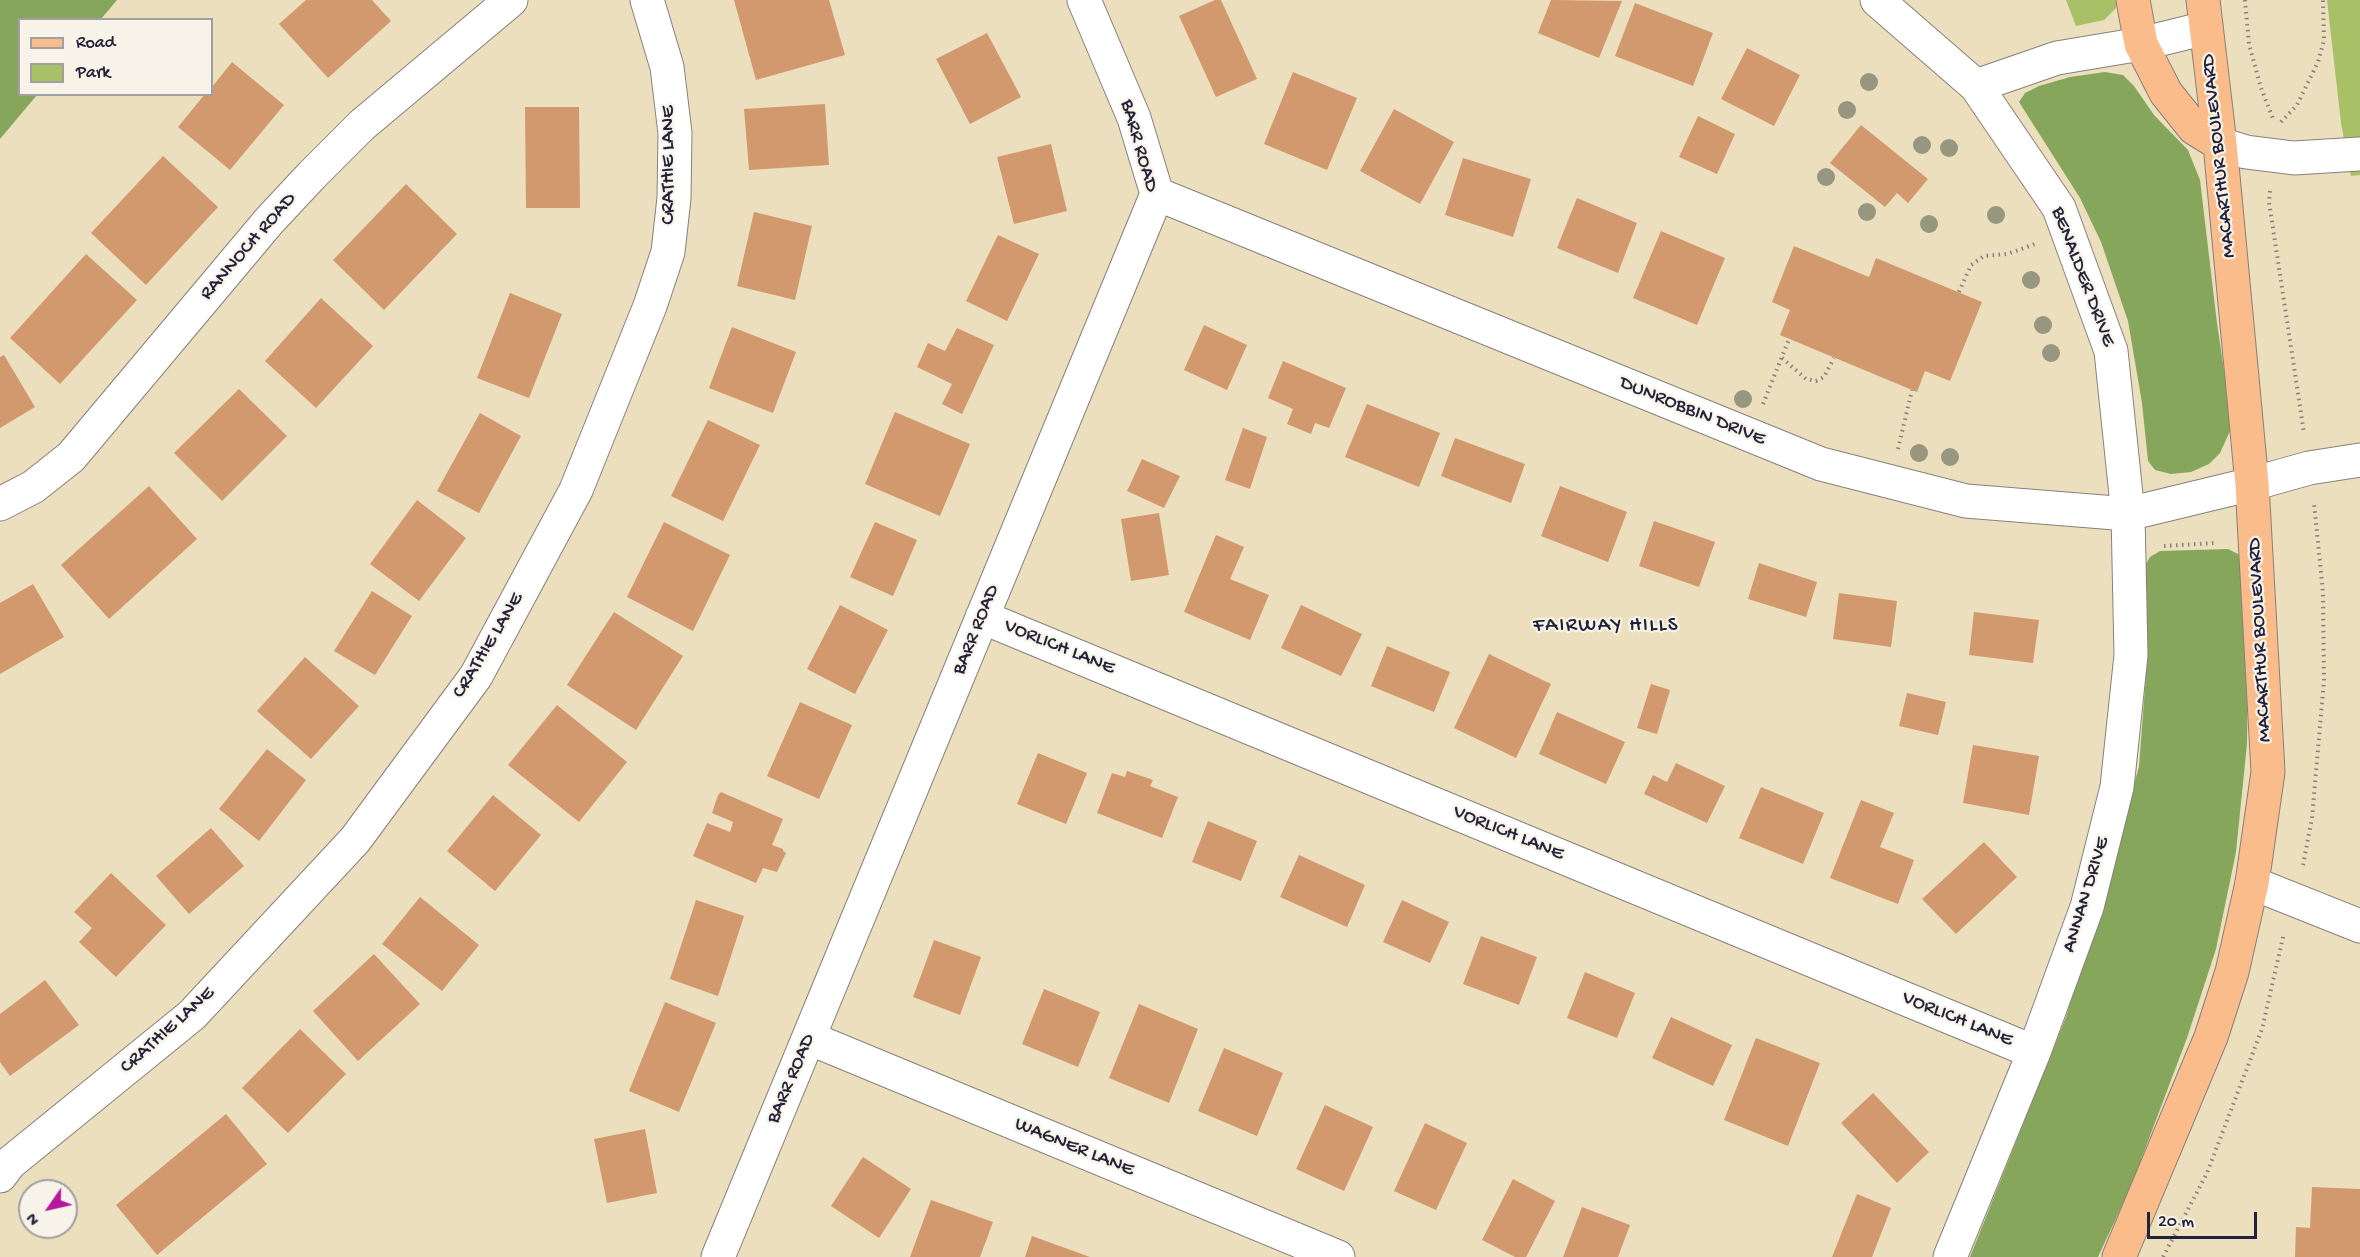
<!DOCTYPE html>
<style>
body{margin:0}
#map{position:relative;width:2360px;height:1257px;overflow:hidden;background:#ecdfbe;font-family:"Gochi Hand",sans-serif}
canvas{display:block}
.legend{position:absolute;left:18px;top:18px;width:195px;height:78px;box-sizing:border-box;background:#f7f3e8;border:2px solid #a29fa3;margin:0;padding:8px 10px;list-style:none;font-size:18px;color:#22223b}
.legend li{display:flex;align-items:center;gap:12px;height:30px}
.legend b{width:30px;border:2px solid #a29fa3}
.north{position:absolute;left:18px;top:1179px;width:60px;height:60px;box-sizing:border-box;background:#f7f3e8;border:2px solid #a29fa3;border-radius:50%;rotate:236deg;font-size:16px;font-weight:700;line-height:24px;text-align:center;color:#22223b}
.north::after{content:'';display:block;margin:auto;width:21px;height:27px;background:#b5179e;clip-path:polygon(50% 0,100% 100%,50% 72%,0 100%)}
.scale{position:absolute;left:2147px;top:1212px;width:110px;height:27px;box-sizing:border-box;border:3px solid #22223b;border-top:0;padding-left:8px;font-size:18px;line-height:21px;white-space:nowrap;color:#22223b;-webkit-text-stroke:4px #f7f3e8;paint-order:stroke}
</style>
<div id="map">
<canvas width="2360" height="1257"></canvas>
<ul class="legend">
<li><b style="height:8px;background:#fabc8b"></b>Road</li>
<li><b style="height:16px;background:#a8c166"></b>Park</li>
</ul>
<div class="north">N</div>
<div class="scale">20 m</div>
</div>
<script>
const ctx = document.querySelector('canvas').getContext('2d');
ctx.lineJoin = 'round';
function fillPath(path, color) { ctx.fillStyle = color; ctx.fill(path, 'evenodd'); }
const toPath = rows => new Path2D(rows.map(r => 'M' + r).join(''));
function stroke(path, color, width, dash) { ctx.strokeStyle = color; ctx.lineWidth = width; ctx.lineCap = dash ? 'butt' : 'round'; ctx.setLineDash(dash || []); ctx.stroke(path); }
function label(font, color, halo, rows, align = 'center') {
  ctx.font = font + ' "Gochi Hand",sans-serif'; ctx.lineWidth = 4.5; ctx.setLineDash([]); ctx.textBaseline = 'middle'; ctx.strokeStyle = halo; ctx.fillStyle = color; for (const [text, x, y, turn = 0] of rows) {
    ctx.save(); ctx.translate(x, y); ctx.rotate((+turn || 0) * Math.PI / 180); ctx.textAlign = isNaN(turn) ? turn : align; if (halo) ctx.strokeText(text, 0, 0); ctx.fillText(text, 0, 0); ctx.restore();
  }
}
fillPath(toPath([
 [2066,0,2117,0,2116,8,2104,20,2076,26],
 [2327,0,2360,0,2360,175,2351,176,2341,123]
]), '#a8c166');
fillPath(toPath([
 [0,0,117,0,101,19,20,20,20,94,37,95,0,139],
 [2105,72,2123,75,2134,86,2154,115,2188,150,2200,180,2217,323,2231,418,2230,431,2220,453,2209,464,2191,472,2171,474,2155,470,2148,461,2142,403,2128,321,2101,242,2080,198,2019,102,2025,93,2039,86,2070,77],
 [2228,549,2238,554,2245,563,2248,645,2247,744,2236,852,2216,949,2187,1038,2131,1186,2098,1257,1970,1257,2066,1017,2139,767,2148,648,2144,567,2150,557,2160,551]
]), '#86a75b');
fillPath(toPath([
 [306,0,372,0,391,21,328,78,279,24],
 [734,0,829,0,845,55,756,80],
 [1215,0,1221,0,1257,79,1216,97,1179,16],
 [1551,0,1622,1,1599,58,1538,33],
 [1635,3,1713,33,1693,86,1615,56],
 [987,33,1021,97,970,124,936,59],
 [1747,48,1800,75,1774,126,1721,99],
 [232,62,284,105,230,170,178,127,205,94,212,94,212,87],
 [1293,72,1357,98,1327,170,1264,144],
 [825,104,829,165,749,170,744,109],
 [525,107,579,107,580,208,526,208],
 [1394,109,1454,142,1420,204,1360,171],
 [1698,116,1735,134,1717,174,1679,157],
 [1861,125,1928,179,1908,203,1897,193,1885,207,1830,163],
 [1051,144,1067,211,1014,224,997,157],
 [163,156,218,207,146,285,91,233],
 [1463,158,1531,179,1513,237,1445,215],
 [406,184,457,234,384,310,333,260],
 [1577,198,1637,223,1618,273,1557,248],
 [754,212,812,226,795,300,737,286],
 [1661,231,1725,258,1697,325,1633,298],
 [998,235,1039,254,1007,321,966,301],
 [1794,246,1869,277,1876,258,1982,302,1950,381,1925,371,1917,392,1780,335,1790,310,1772,302],
 [86,254,137,300,60,384,10,338],
 [510,293,562,314,529,398,477,378],
 [321,298,373,346,316,408,265,361],
 [1204,325,1247,345,1227,390,1184,370],
 [732,327,796,352,773,413,709,388],
 [957,328,994,345,962,414,942,404,952,384,917,367,928,343,945,351],
 [4,355,35,407,0,428,0,357],
 [1283,361,1346,388,1329,428,1315,423,1311,434,1287,424,1293,409,1268,398],
 [239,389,287,436,222,501,174,453],
 [1367,404,1440,433,1419,487,1345,457],
 [895,412,970,444,940,516,865,484],
 [480,413,521,436,479,513,437,491],
 [708,420,760,445,723,521,671,496],
 [1243,428,1267,437,1250,489,1225,480],
 [1455,438,1525,464,1511,503,1441,476],
 [1142,459,1180,476,1164,508,1127,491],
 [149,486,197,539,109,619,61,565],
 [1560,486,1627,512,1608,562,1541,536],
 [417,500,466,538,419,601,370,564],
 [1159,513,1169,575,1131,581,1121,519],
 [1654,521,1715,542,1699,587,1639,566],
 [664,522,730,555,693,631,627,597],
 [875,522,917,540,893,596,850,577],
 [1216,535,1244,547,1230,579,1269,595,1250,640,1184,612],
 [1759,563,1817,582,1806,617,1748,599],
 [33,584,64,637,0,674,0,603],
 [372,591,412,616,375,675,334,651],
 [1839,593,1897,601,1891,647,1833,639],
 [840,605,888,630,855,694,807,669],
 [1301,605,1362,634,1341,676,1281,648],
 [614,612,683,656,636,730,567,685],
 [1974,612,2039,620,2033,663,1969,655],
 [1387,646,1450,672,1434,712,1371,686],
 [1489,654,1551,684,1516,758,1454,728],
 [305,657,359,706,311,759,257,711],
 [1651,684,1670,690,1657,734,1637,728],
 [1907,693,1946,702,1938,735,1899,726],
 [800,702,852,725,819,799,767,776],
 [557,705,627,762,579,822,508,765],
 [1557,712,1625,742,1606,784,1539,754],
 [1973,745,2039,756,2029,815,1963,803],
 [267,749,306,780,259,841,219,809],
 [1038,753,1087,773,1066,824,1017,804],
 [1676,763,1725,786,1707,823,1644,794,1653,775,1667,782],
 [1127,771,1153,780,1150,786,1178,797,1162,838,1097,813,1112,773,1125,777],
 [1761,787,1824,813,1803,864,1739,838],
 [721,792,783,819,772,845,783,849,783,851,786,853,777,872,763,868,756,883,693,856,707,823,730,832,733,822,712,813,718,795],
 [493,795,541,835,495,891,447,851],
 [1861,800,1894,813,1880,847,1914,860,1898,904,1830,878],
 [1208,821,1257,841,1241,881,1192,862],
 [211,828,244,866,189,914,156,876],
 [1984,842,2017,877,1956,934,1922,899],
 [1299,855,1365,885,1347,927,1280,897],
 [111,873,166,925,116,977,79,942,92,928,74,912],
 [420,897,479,945,442,991,382,944],
 [696,900,744,916,718,996,670,979],
 [1402,900,1449,922,1430,963,1383,942],
 [1481,936,1537,957,1519,1005,1463,984],
 [934,940,981,957,960,1015,913,997],
 [374,954,420,1004,358,1061,313,1011],
 [1585,972,1635,993,1617,1038,1567,1018],
 [45,980,79,1025,10,1076,0,1062,0,1014],
 [1044,989,1100,1012,1078,1067,1022,1044],
 [665,1002,716,1023,679,1112,629,1091],
 [1139,1004,1198,1029,1169,1103,1109,1078],
 [1671,1017,1732,1045,1713,1086,1652,1058],
 [300,1029,346,1074,288,1133,242,1088],
 [1756,1038,1820,1063,1788,1146,1724,1120],
 [1224,1048,1283,1073,1257,1136,1198,1111],
 [1873,1093,1929,1152,1897,1183,1841,1123],
 [1325,1105,1373,1127,1344,1191,1296,1169],
 [226,1114,267,1164,157,1255,116,1205],
 [1425,1123,1467,1143,1436,1210,1394,1191],
 [645,1129,657,1193,607,1203,594,1139],
 [863,1157,911,1189,879,1238,831,1206],
 [1513,1179,1555,1201,1526,1257,1515,1257,1482,1240],
 [2312,1187,2360,1189,2360,1257,2295,1257,2296,1227,2310,1228],
 [1857,1194,1891,1208,1872,1257,1832,1257],
 [931,1200,993,1222,980,1257,910,1257],
 [1582,1207,1630,1225,1618,1257,1563,1257],
 [1032,1236,1090,1257,1025,1257]
]), '#d2996f');
const minor = toPath([
 [1877,0,1976,86,2059,208,2111,351,2128,514,2131,655,2117,787,2087,907,2034,1052,1950,1257],
 [1976,86,2057,58,2141,44,2206,28],
 [2220,144,2246,152,2294,158,2360,154],
 [1157,194,1821,464,1966,501,2128,514,2252,484,2309,468,2360,460],
 [0,504,33,487,71,457,269,221,312,175,362,125,511,0],
 [982,617,2034,1052],
 [2252,883,2360,926],
 [809,1038,1338,1257],
 [0,1176,10,1163,192,1015,355,840,476,676,576,490,650,306,668,252,674,198,675,133,667,67,647,0],
 [718,1257,1157,194,1134,118,1084,0]
]);
const major = toPath([
 [2133,0,2141,44,2166,93,2194,128,2220,144],
 [2119,1257,2211,1037,2232,972,2252,883,2268,772,2252,484,2220,144,2203,0]
]);
stroke(minor, '#87807c', 35);
stroke(major, '#87807c', 35);
stroke(toPath([
 [2245,0,2249,44,2261,88,2274,121],
 [2281,122,2297,105,2318,62,2324,40,2323,0],
 [2270,191,2269,202,2304,433],
 [1959,292,1971,265,1984,256,2007,254,2035,244],
 [1782,358,1806,379,1816,381,1824,377,1834,358],
 [1763,404,1789,339],
 [1898,449,1912,390],
 [2164,546,2214,543],
 [2303,865,2312,818,2324,680,2323,593,2314,503],
 [2163,1257,2207,1173,2262,1029,2284,933]
]), '#87807c', 4, [1.5, 4.5]);
stroke(minor, '#fff', 33);
stroke(major, '#fabc8b', 33);
ctx.fillStyle = '#97967e';
for (const [x, y] of [
 [1869,82],
 [1847,110],
 [1922,145],
 [1949,148],
 [1826,177],
 [1867,212],
 [1996,215],
 [1929,224],
 [2031,280],
 [2043,325],
 [2051,353],
 [1743,399],
 [1919,453],
 [1950,457]
]) { ctx.beginPath(); ctx.arc(x, y, 9, 0, 2 * Math.PI); ctx.fill(); }
label('20px', '#22223b', '#f7f3e8', [
 ["BARR ROAD",1138,146,74],
 ["MACARTHUR BOULEVARD",2220,156,-96],
 ["CRATHIE LANE",670,165,-90],
 ["RANNOCH ROAD",249,247,-49],
 ["BENALDER DRIVE",2082,277,69],
 ["DUNROBBIN DRIVE",1692,412,22],
 ["BARR ROAD",977,630,-68],
 ["MACARTHUR BOULEVARD",2261,640,-93],
 ["CRATHIE LANE",489,646,-59],
 ["VORLICH LANE",1059,648,22],
 ["VORLICH LANE",1508,834,22],
 ["ANNAN DRIVE",2087,895,-73],
 ["VORLICH LANE",1957,1020,22],
 ["CRATHIE LANE",168,1031,-42],
 ["BARR ROAD",792,1079,-67],
 ["WAGNER LANE",1074,1148,22]
]);
ctx.letterSpacing = '1.5px';
label('21px', '#22223b', '#f7f3e8', [
 ["FAIRWAY HILLS",1606,627]
]);
ctx.letterSpacing = '0px';
</script>
